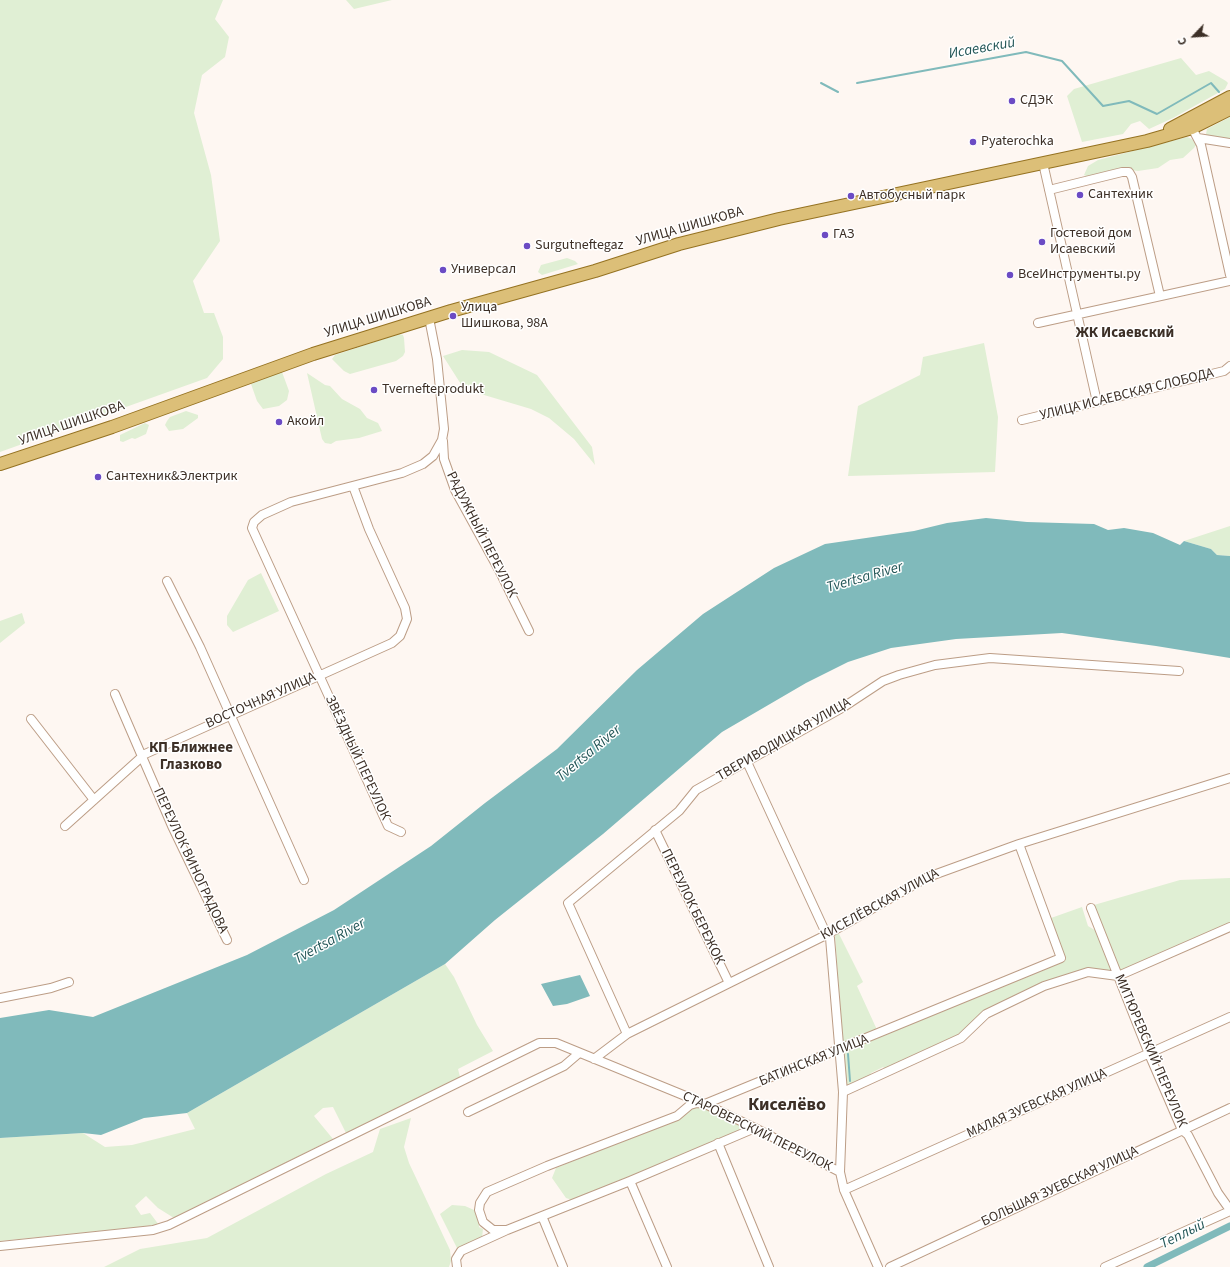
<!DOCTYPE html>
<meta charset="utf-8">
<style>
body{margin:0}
#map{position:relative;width:1230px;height:1267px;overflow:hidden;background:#fef7f2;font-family:"Source Sans 3",sans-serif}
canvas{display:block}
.north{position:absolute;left:1174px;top:16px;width:40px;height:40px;-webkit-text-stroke:3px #fff;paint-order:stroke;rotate:245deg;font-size:11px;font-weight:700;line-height:16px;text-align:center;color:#3d3027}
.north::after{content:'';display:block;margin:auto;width:14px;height:18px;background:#3d3027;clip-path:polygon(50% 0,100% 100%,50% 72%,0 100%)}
</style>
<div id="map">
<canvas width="1230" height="1267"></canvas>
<div class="north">С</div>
</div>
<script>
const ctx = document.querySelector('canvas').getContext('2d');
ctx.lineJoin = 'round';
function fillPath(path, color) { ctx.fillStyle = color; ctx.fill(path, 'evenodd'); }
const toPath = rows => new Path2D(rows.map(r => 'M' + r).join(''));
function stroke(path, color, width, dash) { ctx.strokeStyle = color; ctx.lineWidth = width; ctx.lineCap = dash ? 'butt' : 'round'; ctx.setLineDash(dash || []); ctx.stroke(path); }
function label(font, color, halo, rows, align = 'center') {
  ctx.font = font + ' "Source Sans 3",sans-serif'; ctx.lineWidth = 3; ctx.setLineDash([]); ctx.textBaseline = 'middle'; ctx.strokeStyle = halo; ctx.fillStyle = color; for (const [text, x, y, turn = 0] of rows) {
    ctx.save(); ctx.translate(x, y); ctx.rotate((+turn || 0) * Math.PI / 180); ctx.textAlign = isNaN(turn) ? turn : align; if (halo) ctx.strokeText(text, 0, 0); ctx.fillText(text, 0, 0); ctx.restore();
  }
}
fillPath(toPath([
 [0,0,223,0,215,19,229,37,225,57,202,75,194,113,211,175,220,241,193,281,204,313,214,313,223,337,223,359,207,378,0,452],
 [346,0,392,0,354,9],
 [1181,58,1196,75,1209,71,1226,81,1228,83,1225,89,1173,118,1149,129,1140,121,1131,124,1123,134,1082,142,1067,96,1074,89],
 [1230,117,1230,141,1209,138,1206,134,1207,129],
 [1187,137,1192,139,1196,145,1194,148,1183,158,1170,160,1158,168,1138,171,1130,170,1090,178,1084,175,1088,166,1098,160],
 [567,258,575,261,578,264,542,275,538,272,541,265],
 [399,334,403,335,404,338,405,352,403,356,396,361,350,374,344,371,332,359,335,355],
 [984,343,998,417,995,472,848,476,858,406,920,375,923,357],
 [462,350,489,352,537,375,592,447,595,465,574,439,549,418,531,409,464,389,443,356],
 [282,372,289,391,287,400,279,406,263,409,257,401,251,384],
 [307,373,325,385,330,386,342,399,360,409,367,418,378,423,382,431,359,438,336,441,331,444,325,443,322,439],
 [186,411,198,415,198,418,183,429,169,431,165,425,167,421,170,417],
 [145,423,149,425,146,434,135,439,132,438,123,442,120,441,120,435],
 [1230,526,1230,556,1217,555,1211,549,1184,541],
 [261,573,279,611,233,632,227,625,227,616,248,580],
 [22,613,25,623,0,643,0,621],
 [1230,878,1230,925,1124,970,1117,970,1100,926,1094,905,1180,880],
 [1082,907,1088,926,1098,932,1113,973,1087,970,986,1013,958,1037,885,1069,883,1067,871,1073,870,1076,846,1089,844,1053,848,1049,1062,960,1048,921,1051,918],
 [838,932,863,982,857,986,878,1032,843,1045,835,936],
 [445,964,454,977,477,1025,493,1051,458,1069,460,1077,346,1133,333,1107,323,1108,314,1116,333,1139,174,1218,158,1208,146,1196,135,1206,141,1215,150,1213,159,1225,0,1241,0,1138,83,1133,105,1147,132,1145,195,1129,187,1113],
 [699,1105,740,1125,739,1131,575,1201,566,1198,552,1178,556,1168,677,1117,692,1107],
 [411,1118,404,1147,409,1163,450,1250,451,1261,449,1267,104,1267,140,1249,207,1238,326,1174,373,1152,380,1129],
 [452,1205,465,1206,474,1210,479,1222,479,1227,483,1229,482,1238,457,1248,440,1214]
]), '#e0efd4');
fillPath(toPath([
 [986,518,1027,522,1094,524,1108,530,1124,528,1153,533,1180,545,1184,541,1211,549,1217,555,1230,556,1230,658,1156,646,1062,633,956,639,891,648,848,662,806,683,722,732,603,834,495,920,445,964,187,1113,144,1118,101,1135,83,1133,0,1138,0,1018,49,1010,93,1017,247,955,334,910,431,846,485,803,557,749,637,670,703,614,774,568,825,544,914,531,947,523],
 [580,975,590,996,567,1004,553,1006,541,984]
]), '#80babb');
stroke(toPath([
 [821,83,838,92],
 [857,83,1026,52,1062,61,1103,106,1129,101,1157,114,1211,83,1219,92],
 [848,1054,850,1081]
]), '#80babb', 2);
stroke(toPath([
 [1147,1267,1230,1226]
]), '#80babb', 7);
const street = toPath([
 [1192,128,1201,145,1230,275],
 [1198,138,1230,143],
 [1043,163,1097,402],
 [1049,190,1122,172,1129,172,1132,177,1160,296],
 [1038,323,1230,281],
 [1022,420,1224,371,1230,366],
 [443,441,444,459,455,490,499,570,529,631],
 [167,581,200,647,304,880],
 [115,694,172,826,227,940],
 [31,719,94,800],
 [747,762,824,929,830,938,843,1092,840,1172],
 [65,826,145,754,392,643,400,636,407,619,405,608,369,529,353,486],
 [655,830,729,983],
 [401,832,388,826,252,528,254,522,262,515,291,502,402,473,423,464,433,456,442,440,444,429,437,359,429,318],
 [1091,908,1149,1054,1182,1130,1188,1135,1218,1193,1230,1210],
 [0,998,51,988,69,982],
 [627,1034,568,903,679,811,696,790,842,708,883,681,899,675,935,665,990,658,1179,671],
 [594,1059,627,1034,828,934,928,877,1019,844,1230,778],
 [843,1092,961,1038,986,1014,1044,986,1088,972,1118,976,1230,927],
 [468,1112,564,1066,578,1054],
 [718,1143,769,1267],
 [630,1181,667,1267],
 [844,1190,1230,1017],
 [542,1216,563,1267],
 [507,1230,493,1230,483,1222,479,1210,480,1203,487,1192,547,1166,677,1116,690,1105,697,1103,705,1104,1061,958,1019,844],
 [0,1246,153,1230,169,1225,539,1043,556,1043,705,1104,755,1128,840,1172,844,1190,878,1267],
 [457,1267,456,1259,461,1251,507,1230,630,1181,755,1128],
 [890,1267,1230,1108],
 [1105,1267,1230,1211]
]);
const primary = toPath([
 [1170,129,1230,97],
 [0,464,112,427,313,354,451,311,595,271,679,244,779,219,1147,141,1192,128,1230,109]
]);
stroke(street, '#bc9d86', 10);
stroke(primary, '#957221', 14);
stroke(street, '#fff', 8);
stroke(primary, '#dcbf78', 12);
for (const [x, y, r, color] of [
 [1012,101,4,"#6b4bc4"],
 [973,142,4,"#6b4bc4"],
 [1080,195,4,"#6b4bc4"],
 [851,196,4,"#6b4bc4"],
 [825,235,4,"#6b4bc4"],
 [1042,242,4,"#6b4bc4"],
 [527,246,4,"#6b4bc4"],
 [443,270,4,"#6b4bc4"],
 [1010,275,4,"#6b4bc4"],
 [453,316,4,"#6b4bc4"],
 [374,390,4,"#6b4bc4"],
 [279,422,4,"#6b4bc4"],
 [98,477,4,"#6b4bc4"]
]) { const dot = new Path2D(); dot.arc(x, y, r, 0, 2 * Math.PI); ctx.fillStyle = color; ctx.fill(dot); stroke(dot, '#fff', 1.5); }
label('14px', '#3d3027', '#fff', [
 ["СДЭК",1020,101],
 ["Pyaterochka",981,142],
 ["Сантехник",1088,195],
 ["Автобусный парк",859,196],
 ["Гостевой дом",1050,234],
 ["Исаевский",1050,250],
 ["ГАЗ",833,235],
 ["Surgutneftegaz",535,246],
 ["Универсал",451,270],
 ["ВсеИнструменты.ру",1018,275],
 ["Улица",461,308],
 ["Шишкова, 98А",461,324],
 ["Tvernefteprodukt",382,390],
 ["Акойл",287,422],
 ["Сантехник&Электрик",106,477]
], 'left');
label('14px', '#3d3027', '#fff', [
 ["УЛИЦА ШИШКОВА",690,227,-16],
 ["УЛИЦА ШИШКОВА",378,318,-17],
 ["УЛИЦА ИСАЕВСКАЯ СЛОБОДА",1127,395,-14],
 ["УЛИЦА ШИШКОВА",72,424,-19],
 ["РАДУЖНЫЙ ПЕРЕУЛОК",481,535,63],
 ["ВОСТОЧНАЯ УЛИЦА",261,701,-24],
 ["ТВЕРИВОДИЦКАЯ УЛИЦА",784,740,-30],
 ["ЗВЁЗДНЫЙ ПЕРЕУЛОК",357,758,65],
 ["ПЕРЕУЛОК ВИНОГРАДОВА",190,861,65],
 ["КИСЕЛЁВСКАЯ УЛИЦА",880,905,-29],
 ["ПЕРЕУЛОК БЕРЕЖОК",692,907,64],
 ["МИТЮРЕВСКИЙ ПЕРЕУЛОК",1150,1051,67],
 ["БАТИНСКАЯ УЛИЦА",814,1061,-22],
 ["МАЛАЯ ЗУЕВСКАЯ УЛИЦА",1037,1104,-24],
 ["СТАРОВЕРСКИЙ ПЕРЕУЛОК",757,1132,26],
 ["БОЛЬШАЯ ЗУЕВСКАЯ УЛИЦА",1060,1187,-25]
]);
label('italic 15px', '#235657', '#fff', [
 ["Исаевский",982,49,-10],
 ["Tvertsa River",865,578,-16],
 ["Tvertsa River",589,754,-40],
 ["Tvertsa River",330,942,-29],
 ["Теплый",1183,1235,-26]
]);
label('bold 15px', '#3d3027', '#fff', [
 ["ЖК Исаевский",1125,334],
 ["КП Ближнее",191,749],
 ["Глазково",191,766]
]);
label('bold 18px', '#3d3027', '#fff', [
 ["Киселёво",787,1106]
]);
</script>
